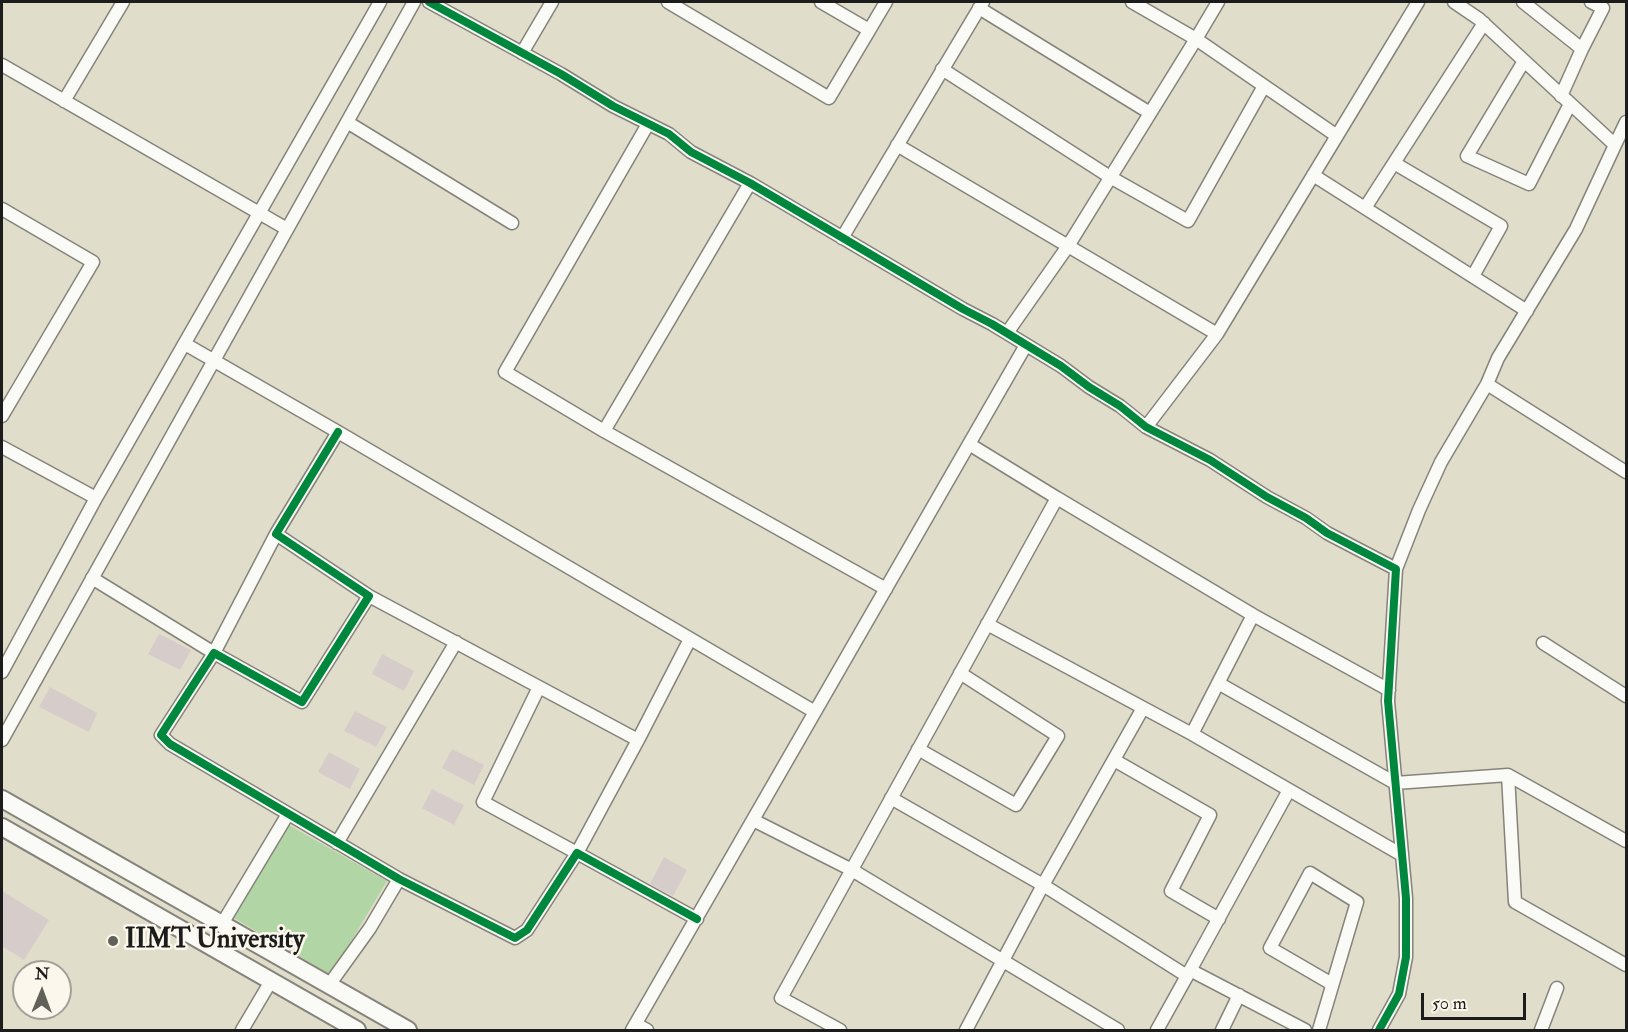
<!DOCTYPE html>
<style>
body{margin:0}
#map{position:relative;width:1628px;height:1032px;overflow:hidden;background:#e1ddcb;font-family:"IM FELL Double Pica",serif}
canvas{display:block}
.frame{position:absolute;inset:0;border:3px solid #1c1c1c;pointer-events:none}
.north{position:absolute;left:12px;top:960px;width:60px;height:60px;box-sizing:border-box;background:#fbf7ec;border:2px solid #a29f99;border-radius:50%;rotate:1deg;font-size:16px;font-weight:700;line-height:24px;text-align:center;color:#1c1c1c}
.north::after{content:'';display:block;margin:auto;width:21px;height:27px;background:#616059;clip-path:polygon(50% 0,100% 100%,50% 72%,0 100%)}
.scale{position:absolute;left:1421px;top:993px;width:105px;height:27px;box-sizing:border-box;border:3px solid #1c1c1c;border-top:0;padding-left:8px;font-size:18px;line-height:21px;white-space:nowrap;color:#1c1c1c;-webkit-text-stroke:4px #fbf7ec;paint-order:stroke}
</style>
<div id="map">
<canvas width="1628" height="1032"></canvas>
<div class="frame"></div>
<div class="north">N</div>
<div class="scale">50 m</div>
</div>
<script>
const ctx = document.querySelector('canvas').getContext('2d');
ctx.lineJoin = 'round';
function fillPath(path, color) { ctx.fillStyle = color; ctx.fill(path, 'evenodd'); }
const toPath = rows => new Path2D(rows.map(r => 'M' + r).join(''));
function stroke(path, color, width, dash) { ctx.strokeStyle = color; ctx.lineWidth = width; ctx.lineCap = dash ? 'butt' : 'round'; ctx.setLineDash(dash || []); ctx.stroke(path); }
function label(font, color, halo, rows, align = 'center') {
  ctx.font = font + ' "IM FELL Double Pica",serif'; ctx.lineWidth = 5; ctx.setLineDash([]); ctx.textBaseline = 'middle'; ctx.strokeStyle = halo; ctx.fillStyle = color; for (const [text, x, y, turn = 0] of rows) {
    ctx.save(); ctx.translate(x, y); ctx.rotate((+turn || 0) * Math.PI / 180); ctx.textAlign = isNaN(turn) ? turn : align; if (halo) ctx.strokeText(text, 0, 0); ctx.fillText(text, 0, 0); ctx.restore();
  }
}
fillPath(toPath([
 [289,825,387,881,331,975,294,953,299,942,279,931,273,941,234,918]
]), '#b2d5a5');
fillPath(toPath([
 [159,634,191,650,180,670,148,654],
 [382,654,414,671,404,691,372,674],
 [50,687,97,713,89,732,39,707],
 [355,711,387,727,376,747,344,731],
 [452,749,484,765,474,785,442,768],
 [329,752,360,769,350,789,318,772],
 [432,789,464,805,454,825,422,808],
 [664,857,687,870,673,896,650,884],
 [2,891,49,920,24,960,2,946],
 [279,931,300,942,294,953,273,941]
]), '#d6ccca');
const minor = toPath([
 [429,2,561,74,613,106,669,134,691,152,750,183,963,309,992,324,1061,366,1089,387,1120,406,1146,427,1210,460,1267,497,1306,518,1327,533,1396,569,1388,701,1406,898,1406,957,1399,994,1379,1030],
 [668,2,829,98,886,2],
 [821,2,869,30],
 [1218,2,1196,39,1337,136],
 [1523,2,1582,49,1603,8,1591,2],
 [979,8,1150,113],
 [522,53,552,2],
 [1524,61,1467,156,1529,184,1570,104],
 [2,65,287,229],
 [942,69,1110,177,1188,221,1264,86],
 [1561,96,1582,49],
 [64,101,123,2],
 [347,122,512,223],
 [897,145,1217,334,1418,2],
 [1615,145,1626,122],
 [1394,163,1501,226,1473,276],
 [1313,175,1527,311],
 [750,183,604,431,886,589],
 [1365,208,1484,23],
 [2,209,93,262,2,416],
 [842,238,983,2],
 [1007,333,1068,246,1196,39,1132,2],
 [185,344,338,432,815,712],
 [1487,384,1626,472],
 [1146,427,1217,334],
 [604,431,505,372,648,124],
 [338,432,276,534,369,596,302,702,214,653,161,735,170,744,399,879,515,938,527,930,577,853,697,919],
 [2,447,96,498],
 [1057,498,1253,615,1192,734,1402,855],
 [1396,569,1419,510,1441,462,1487,384,1498,358,1576,229,1615,145,1479,19,1454,2],
 [92,578,214,653,276,534],
 [369,596,638,740,690,639],
 [1253,615,1389,690],
 [987,624,1192,734],
 [1543,643,1626,696],
 [2,672,96,498,380,2],
 [1218,683,1395,783,1508,775,1626,841],
 [539,687,483,802,577,853,638,740],
 [2,740,414,2],
 [918,749,1016,805,1058,736,960,673],
 [1114,760,1210,815,1171,891,1219,919],
 [1508,775,1515,902,1626,965],
 [891,798,1043,885,1143,708],
 [753,820,852,870,1118,1030],
 [337,843,456,642],
 [222,924,288,814],
 [1190,970,1305,1030],
 [329,985,370,928,399,879],
 [636,1024,647,1030],
 [242,1030,271,981],
 [632,1030,1026,345],
 [840,1030,781,998,1057,498,969,444],
 [966,1030,1043,885,1187,976,1289,790],
 [1157,1030,1187,976],
 [1222,1030,1239,995],
 [1319,1030,1357,902,1310,873,1270,948,1332,984],
 [1541,1030,1557,988]
]);
const tertiary = toPath([
 [2,799,408,1030],
 [2,827,357,1030]
]);
stroke(minor, '#85837a', 15);
stroke(tertiary, '#85837a', 20);
stroke(minor, '#fafaf7', 12);
stroke(tertiary, '#fafaf7', 16);
stroke(toPath([
 [429,2,561,74,613,106,669,134,691,152,750,183,963,309,992,324,1061,366,1089,387,1120,406,1146,427,1210,460,1267,497,1306,518,1327,533,1396,569,1388,701,1406,898,1406,957,1399,994,1379,1030],
 [338,432,276,534,369,596,302,702,214,653,161,735,170,744,399,879,515,938,527,930,577,853,697,919]
]), '#00873e', 8);
for (const [x, y, r, color] of [
 [113,941,6,"#616059"]
]) { const dot = new Path2D(); dot.arc(x, y, r, 0, 2 * Math.PI); ctx.fillStyle = color; ctx.fill(dot); stroke(dot, '#fbf7ec', 2); }
label('bold 26px', '#1c1c1c', '#fbf7ec', [
 ["IIMT University",125,941]
], 'left');
</script>
